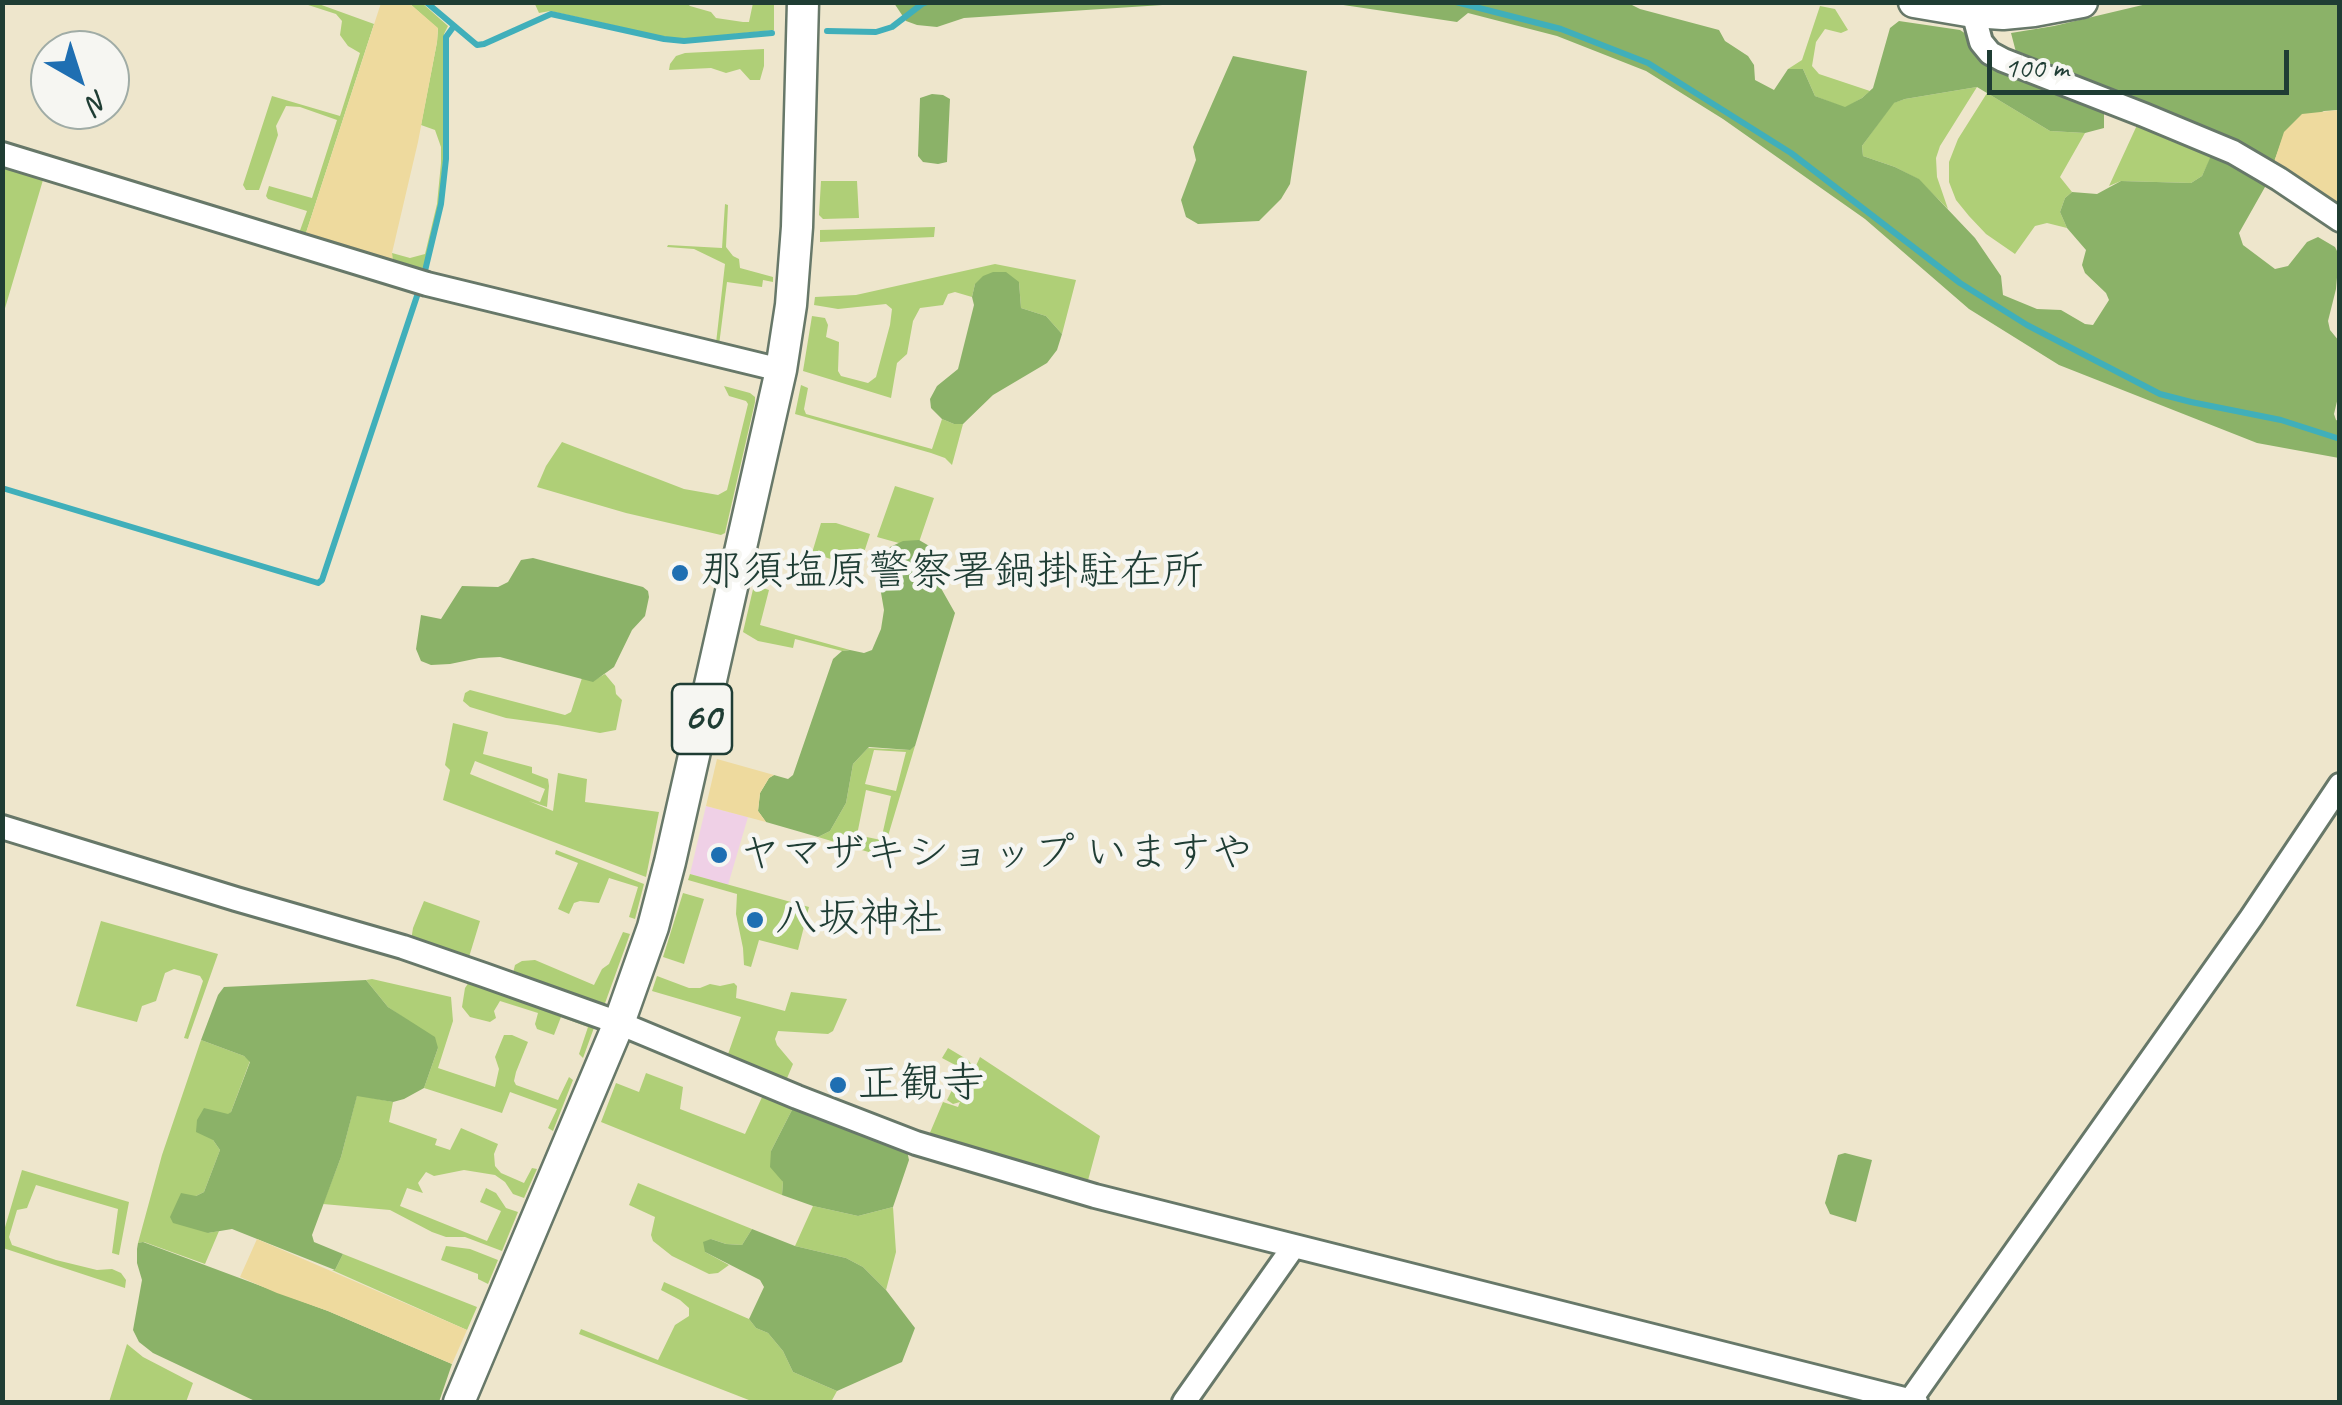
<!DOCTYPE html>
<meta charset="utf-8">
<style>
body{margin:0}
#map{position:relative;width:2342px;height:1405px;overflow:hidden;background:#eee6cc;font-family:Caveat,sans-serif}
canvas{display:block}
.frame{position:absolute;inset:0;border:5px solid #1f3d34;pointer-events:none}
.north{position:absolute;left:30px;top:30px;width:100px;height:100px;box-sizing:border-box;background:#f6f6f2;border:2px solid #a0aca6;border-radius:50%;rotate:141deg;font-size:28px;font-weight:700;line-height:40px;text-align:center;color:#1f3d34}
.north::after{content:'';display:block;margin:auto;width:35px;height:45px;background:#1f6fb2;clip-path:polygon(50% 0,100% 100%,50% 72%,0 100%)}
.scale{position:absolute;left:1987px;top:50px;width:302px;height:45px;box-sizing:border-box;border:5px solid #1f3d34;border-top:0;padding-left:12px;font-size:30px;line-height:35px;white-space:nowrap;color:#1f3d34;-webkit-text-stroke:8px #f6f6f2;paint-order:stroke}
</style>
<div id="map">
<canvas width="2342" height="1405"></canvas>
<div class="frame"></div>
<div class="north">N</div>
<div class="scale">100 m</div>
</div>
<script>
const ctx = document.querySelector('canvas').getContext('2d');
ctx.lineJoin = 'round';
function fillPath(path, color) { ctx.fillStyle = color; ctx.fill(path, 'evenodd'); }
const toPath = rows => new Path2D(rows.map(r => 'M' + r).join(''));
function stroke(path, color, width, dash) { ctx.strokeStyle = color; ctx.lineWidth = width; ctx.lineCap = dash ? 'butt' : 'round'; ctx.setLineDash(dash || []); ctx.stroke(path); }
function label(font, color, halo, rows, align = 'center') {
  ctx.font = font + ' Caveat,"Klee One",sans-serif'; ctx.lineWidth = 9; ctx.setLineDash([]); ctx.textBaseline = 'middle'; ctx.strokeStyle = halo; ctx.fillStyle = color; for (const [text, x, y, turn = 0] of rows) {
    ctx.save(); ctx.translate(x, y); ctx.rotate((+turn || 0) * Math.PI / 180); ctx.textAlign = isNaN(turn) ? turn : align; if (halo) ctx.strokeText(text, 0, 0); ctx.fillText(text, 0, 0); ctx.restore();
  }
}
fillPath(toPath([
 [706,806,748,817,728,885,690,874]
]), '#efd0e6');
fillPath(toPath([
 [534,2,687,3,690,6,711,12,716,18,743,22,749,22,753,3,774,3,774,30,685,39,665,37,550,11,539,13],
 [302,3,316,3,374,24,304,239,298,236,307,211,268,199,266,196,269,186,312,198,337,120,300,107,286,106,276,126,278,135,259,190,246,190,243,185,272,96,340,116,360,53,348,46,340,35,342,21,336,14],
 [409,3,422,3,448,26,444,34,443,163,439,204,422,274,393,266,392,253,410,258,425,254,437,204,441,163,441,147,435,130,421,125,437,42,438,29],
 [1820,6,1835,9,1848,30,1841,33,1825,29,1816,42,1812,66,1819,74,1870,91,1862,98,1845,108,1815,96,1803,69,1788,69,1802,60],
 [764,49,764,66,760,80,750,80,740,69,726,73,711,68,669,70,670,64,676,56,685,53],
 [1977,87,1940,146,1936,158,1937,177,1948,209,1918,179,1895,167,1863,156,1862,146,1893,103,1905,99],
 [1987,93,2050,131,2085,133,2060,177,2072,192,2065,198,2060,212,2067,228,2047,223,2035,226,2015,254,1986,234,1969,216,1956,200,1949,182,1949,162,1958,139],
 [2138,123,2215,149,2202,176,2191,183,2121,181,2109,186],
 [3,167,43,180,3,315,2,167],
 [821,181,857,181,859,218,823,219,819,215],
 [725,204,728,205,726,247,733,256,739,259,740,268,773,277,773,282,763,280,762,287,727,282,719,345,716,343,725,264,694,249,667,247,668,245,722,248],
 [935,227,934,237,820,242,820,230],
 [995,264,1076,280,1062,334,1046,316,1021,308,1019,282,975,284,972,297,955,292,948,294,943,305,920,308,913,321,907,354,897,363,891,398,803,371,812,316,825,318,828,325,826,337,839,342,838,371,841,376,868,383,876,377,890,325,892,309,886,304,838,309,814,305,815,297,856,295],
 [801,385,808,388,804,409,806,414,932,449,942,419,954,424,963,424,952,465,945,458,931,453,795,414],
 [724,386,750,393,755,397,755,402,725,533,721,535,626,513,537,487,546,466,562,442,684,489,718,495,727,490,748,404,746,401,729,396],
 [895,486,934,498,917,548,877,537],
 [821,523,836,523,870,534,859,568,812,553],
 [754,585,769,590,760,625,850,650,842,651,795,639,793,648,758,641,743,632],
 [605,674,615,686,616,694,622,700,616,730,600,733,557,725,506,718,470,707,463,701,465,693,470,690,565,715,571,712,582,678,593,681],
 [453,723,488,732,483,754,532,767,532,773,548,779,549,786,547,807,529,801,553,811,558,773,587,779,585,802,659,812,646,877,443,800,450,770,445,765],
 [475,761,545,789,540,802,470,774],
 [915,746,882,856,818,837,830,831,846,803,853,764,868,748,909,750],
 [874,750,906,752,896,791,865,784],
 [866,790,891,796,881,840,857,835],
 [556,850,644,884,635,919,629,917,638,887,609,878,599,903,580,901,574,903,569,914,558,909,578,863,555,854],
 [690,874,809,907,798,950,759,940,751,967,744,965,743,948,736,914,737,894,688,880],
 [683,893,704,899,684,964,663,957],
 [424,901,480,921,469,957,496,967,496,970,411,941,413,928],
 [101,921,218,954,188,1039,184,1038,203,981,200,976,174,969,165,973,156,1001,142,1006,137,1022,76,1006],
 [623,932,630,934,604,1006,513,973,515,965,522,961,535,960,594,985,602,969,609,964],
 [657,976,689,988,700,988,710,984,720,986,734,983,737,986,736,998,785,1011,791,992,847,999,833,1031,828,1034,778,1031,775,1039,777,1045,793,1064,785,1083,727,1057,741,1017,652,991],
 [372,979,451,997,453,1021,438,1068,495,1087,499,1069,495,1057,504,1035,512,1035,528,1042,516,1072,514,1081,516,1085,558,1100,569,1077,573,1080,553,1131,548,1128,557,1109,510,1092,502,1113,424,1088,438,1048,407,1020,388,1007,366,980],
 [471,979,595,1025,583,1058,579,1054,588,1027,561,1017,554,1035,537,1029,535,1024,538,1013,500,1001,494,1011,496,1018,490,1022,470,1017,462,1007,465,988],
 [201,1040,244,1056,250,1061,231,1112,213,1140,220,1150,204,1192,196,1196,208,1233,219,1231,205,1264,144,1242,138,1243,162,1155],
 [948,1048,968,1060,973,1066,963,1094,980,1057,1100,1136,1087,1184,929,1135,943,1102,958,1107,960,1102,953,1104,947,1100,958,1078,959,1067,942,1058],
 [646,1073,683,1087,680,1109,745,1134,763,1095,794,1106,771,1151,783,1182,782,1195,601,1122,616,1083,639,1092],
 [357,1095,393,1102,389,1122,437,1139,435,1145,450,1150,461,1128,498,1144,494,1154,495,1166,501,1173,524,1183,532,1168,537,1169,524,1198,513,1194,505,1182,495,1175,464,1170,434,1176,426,1172,418,1183,423,1193,407,1188,400,1206,487,1241,501,1211,480,1202,486,1188,496,1193,506,1208,518,1212,502,1251,465,1237,446,1237,432,1232,390,1210,323,1204,341,1157],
 [22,1170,129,1202,119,1255,112,1253,118,1209,36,1185,27,1208,17,1210,9,1237,12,1245,56,1260,97,1270,112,1269,121,1273,126,1280,125,1288,3,1248,3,1234],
 [638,1183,752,1229,742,1245,726,1244,711,1239,705,1252,729,1265,718,1273,709,1274,672,1256,653,1241,651,1235,655,1217,629,1205],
 [813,1206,858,1216,893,1207,896,1252,886,1290,863,1267,846,1258,795,1246],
 [446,1246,470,1249,498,1260,488,1284,478,1279,478,1274,441,1260],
 [343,1254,477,1307,467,1330,332,1270,335,1270],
 [664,1282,749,1319,756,1328,768,1333,783,1351,793,1372,837,1391,831,1402,754,1402,579,1334,581,1329,658,1360,675,1325,689,1316,689,1308,680,1300,661,1290],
 [127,1344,143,1357,193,1383,186,1402,109,1402]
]), '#afcf77');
fillPath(toPath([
 [894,3,894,2,1193,3,964,18,937,27,917,25,906,21],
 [1330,3,1628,3,1640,9,1719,30,1725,41,1748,56,1754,65,1755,80,1774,90,1788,69,1803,69,1815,96,1845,107,1862,98,1873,88,1890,28,1899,21,1960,30,1966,34,1974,51,1992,65,2104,110,2104,128,2085,133,2050,131,1977,87,1905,99,1894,103,1862,146,1863,156,1895,167,1919,179,1975,238,2001,276,2003,295,2037,309,2061,310,2085,324,2093,325,2109,300,2106,293,2085,273,2082,265,2086,250,2067,228,2060,212,2065,198,2072,192,2097,194,2121,181,2191,183,2202,176,2214,149,2016,52,2011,33,2054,26,2151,3,2339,3,2339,110,2324,111,2285,132,2265,187,2239,233,2243,245,2275,269,2288,266,2307,242,2318,237,2335,247,2339,255,2336,289,2328,321,2330,330,2339,341,2339,393,2334,414,2336,420,2339,421,2339,458,2257,443,2059,365,1969,309,1865,219,1723,119,1646,71,1557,36,1468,13,1457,22],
 [1233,56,1307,71,1290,184,1281,199,1259,221,1198,224,1186,217,1181,200,1196,160,1193,147],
 [932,94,943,95,950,99,947,162,938,164,923,162,918,156,920,98],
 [993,272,1006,272,1019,282,1021,308,1046,316,1062,334,1057,350,1047,363,993,395,963,424,954,424,942,419,931,408,930,399,937,386,958,369,974,305,972,297,975,284,983,276],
 [919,540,931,547,938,557,942,590,955,613,915,746,910,750,869,747,853,764,846,803,830,831,818,837,766,822,758,811,760,793,769,778,774,775,788,779,793,775,833,659,842,651,850,650,864,653,872,650,881,629,884,610,880,587,882,571,890,547,903,541],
 [533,558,643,587,648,591,649,597,645,616,632,630,614,667,593,682,500,657,479,658,450,664,431,665,421,661,416,649,421,615,441,619,462,586,498,587,508,582,521,560],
 [366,980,388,1007,435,1037,438,1048,424,1088,404,1099,393,1102,357,1096,341,1157,312,1235,314,1242,343,1254,335,1270,232,1229,208,1233,173,1223,170,1217,181,1193,196,1196,204,1192,220,1150,213,1140,196,1132,197,1120,204,1108,228,1114,231,1112,250,1062,244,1056,201,1040,218,995,224,987],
 [794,1106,907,1151,909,1160,893,1207,858,1216,813,1206,782,1195,783,1182,770,1167,771,1151],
 [1845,1153,1872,1160,1856,1222,1830,1214,1825,1203,1838,1155],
 [752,1229,795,1246,846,1258,863,1267,886,1290,915,1328,902,1362,837,1391,793,1372,783,1351,768,1333,756,1328,749,1319,764,1287,760,1280,705,1252,703,1242,711,1239,726,1244,742,1245],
 [143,1242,328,1311,452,1364,439,1402,257,1402,153,1353,139,1342,133,1330,142,1280,137,1263,137,1249,138,1243]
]), '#8bb268');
fillPath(toPath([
 [381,3,409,3,438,28,437,42,418,142,392,253,393,266,304,239],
 [2339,110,2339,210,2272,168,2284,132,2302,114],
 [717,759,774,775,769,778,760,793,758,811,766,822,706,806],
 [257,1239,467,1330,452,1364,328,1311,277,1293,240,1277]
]), '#eeda9e');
stroke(toPath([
 [426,2,477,45,484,44,551,14,664,39,684,41,772,33],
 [1456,2,1561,29,1648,63,1791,153,1960,283,2027,325,2160,394,2191,402,2281,420,2340,439],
 [827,31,876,32,892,27,922,4,927,2],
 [2,488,318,583,322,580,424,275,441,204,446,159,446,37,454,26]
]), '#40afba', 6);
const minor = toPath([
 [1973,12,1981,42,1990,53,2003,60,2144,115,2233,152,2279,179,2340,220],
 [2,154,427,284,781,370],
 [2,827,236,899,403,947,484,975,619,1023,797,1097,916,1143,1095,1196,1916,1402],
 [1184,1402,1294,1246],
 [1909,1402,2251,918,2340,785]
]);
const major = toPath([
 [1914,2,1973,12,2003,14,2034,11,2082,2],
 [459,1402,619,1023,653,927,670,862,781,370,791,305,797,227,803,2]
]);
stroke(minor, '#677869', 28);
stroke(major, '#677869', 35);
stroke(minor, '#fff', 22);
stroke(major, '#fff', 30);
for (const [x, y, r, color] of [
 [680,573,10,"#1f6fb2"],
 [719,855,10,"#1f6fb2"],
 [755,920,10,"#1f6fb2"],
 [838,1085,10,"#1f6fb2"]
]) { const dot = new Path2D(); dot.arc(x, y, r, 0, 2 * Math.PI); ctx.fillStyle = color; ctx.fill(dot); stroke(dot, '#f6f6f2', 4); }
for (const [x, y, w] of [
 [702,719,60]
]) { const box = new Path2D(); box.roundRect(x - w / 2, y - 35, w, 70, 8); ctx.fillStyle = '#f6f6f2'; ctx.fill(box); stroke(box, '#1f3d34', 2.5); }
label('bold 40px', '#1f3d34', null, [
 ["60",702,719]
]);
label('42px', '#1f3d34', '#f6f6f2', [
 ["那須塩原警察署鍋掛駐在所",700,573],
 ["ヤマザキショップ いますや",739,855],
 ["八坂神社",775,920],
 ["正観寺",858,1085]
], 'left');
</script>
